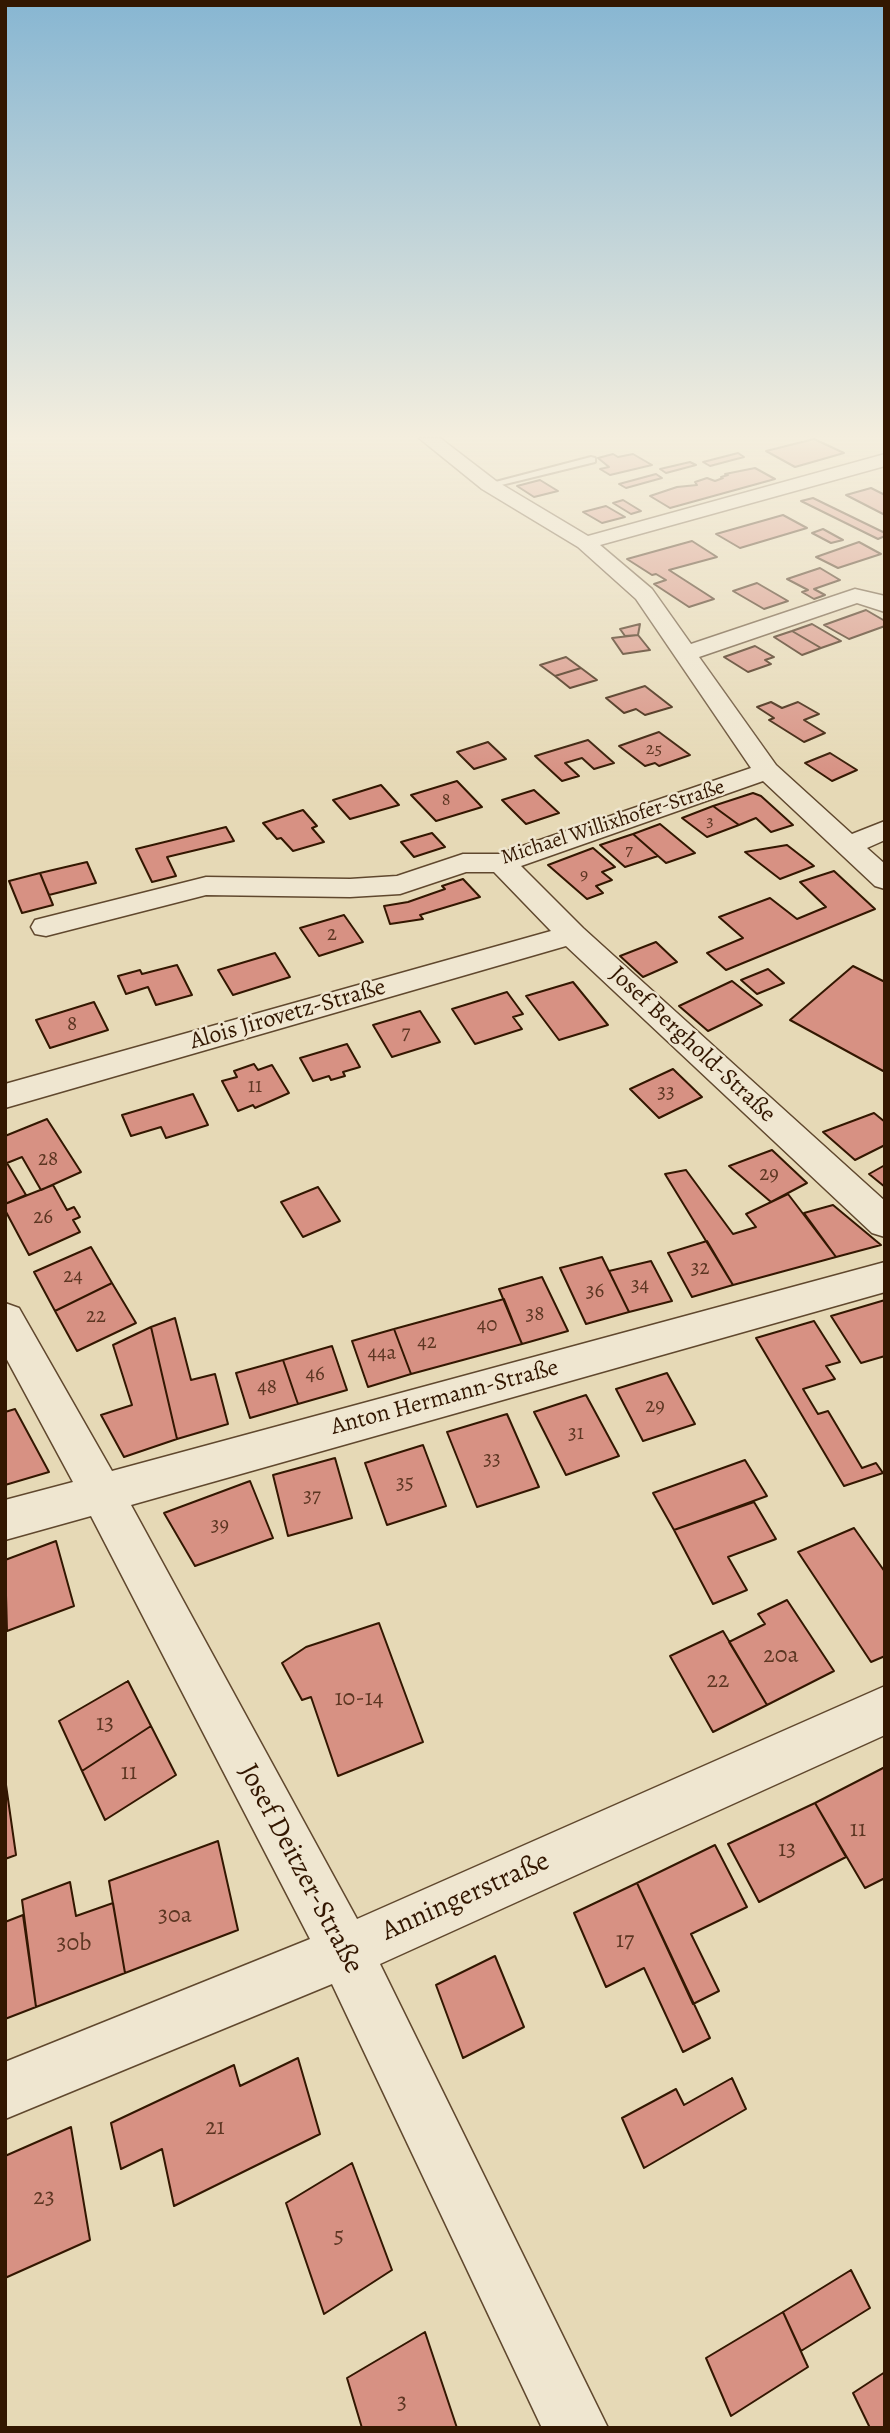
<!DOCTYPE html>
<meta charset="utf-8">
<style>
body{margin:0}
#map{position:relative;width:890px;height:2433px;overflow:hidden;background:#e6d9b6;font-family:Alegreya,serif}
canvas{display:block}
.frame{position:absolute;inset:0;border:7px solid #331701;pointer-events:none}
</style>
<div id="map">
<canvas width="890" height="2433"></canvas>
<div class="frame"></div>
</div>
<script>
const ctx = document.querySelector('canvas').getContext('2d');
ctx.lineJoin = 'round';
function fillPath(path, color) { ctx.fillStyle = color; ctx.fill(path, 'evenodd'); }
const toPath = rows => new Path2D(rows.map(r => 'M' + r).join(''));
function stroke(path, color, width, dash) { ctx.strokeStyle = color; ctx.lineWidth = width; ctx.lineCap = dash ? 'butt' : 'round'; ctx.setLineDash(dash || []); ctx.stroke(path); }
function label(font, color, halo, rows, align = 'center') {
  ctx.font = font + ' Alegreya,serif'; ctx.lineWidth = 5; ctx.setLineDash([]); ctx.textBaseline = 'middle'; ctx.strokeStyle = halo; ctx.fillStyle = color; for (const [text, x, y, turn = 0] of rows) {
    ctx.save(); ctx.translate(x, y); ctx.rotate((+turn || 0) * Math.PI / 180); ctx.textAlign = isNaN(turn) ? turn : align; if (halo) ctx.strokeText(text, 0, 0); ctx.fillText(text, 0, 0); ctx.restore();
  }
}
const building = toPath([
 [814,439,844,453,795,467,766,451,814,439],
 [738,453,744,457,710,466,703,462,738,453],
 [613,454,618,457,633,454,652,465,610,475,600,469,609,467,598,458,613,454],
 [690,462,696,465,666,473,660,469,690,462],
 [755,468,775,479,670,508,650,496,677,487,697,485,695,482,707,478,715,481,723,478,721,477,728,475,725,474,755,468],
 [656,474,662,478,626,488,619,484,656,474],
 [540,480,558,491,534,497,517,486,540,480],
 [871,488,885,495,885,515,846,495,871,488],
 [813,498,885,533,885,536,878,539,801,501,813,498],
 [623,500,641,511,631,514,613,503,623,500],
 [606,506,625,517,602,523,583,512,606,506],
 [783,515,807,528,740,548,716,534,783,515],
 [823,529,843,540,831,543,812,533,823,529],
 [692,541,717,557,669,570,714,599,689,607,654,584,666,580,656,574,652,575,627,559,692,541],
 [859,542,881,554,838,568,816,557,859,542],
 [820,568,840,580,814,589,825,595,814,599,802,592,808,590,787,579,820,568],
 [757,583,788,601,764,609,733,591,757,583],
 [866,610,885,621,885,626,849,639,824,625,866,610],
 [640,624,638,635,625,636,620,629,640,624],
 [812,624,841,641,821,648,792,631,812,624],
 [792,631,821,648,802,655,774,637,792,631],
 [638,635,650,650,623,654,612,638,638,635],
 [755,646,774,657,765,660,771,664,748,672,724,657,755,646],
 [566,657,581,668,555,676,540,665,566,657],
 [581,668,597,680,570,688,555,676,581,668],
 [645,686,672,707,645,715,636,709,624,713,606,698,645,686],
 [771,702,782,708,798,702,819,714,804,720,825,733,804,742,769,720,774,718,757,707,771,702],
 [659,732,690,755,659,766,655,763,645,766,619,746,659,732],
 [588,740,614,763,594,769,582,758,565,763,579,776,562,781,535,756,588,740],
 [488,742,506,759,474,769,457,752,488,742],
 [830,753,857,770,832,781,805,763,830,753],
 [457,781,482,807,436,821,411,795,457,781],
 [381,785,399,805,350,819,333,800,381,785],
 [534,790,559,813,526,824,502,800,534,790],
 [753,793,761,796,793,825,771,832,756,818,739,825,713,806,753,793],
 [713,806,739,825,707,837,682,818,713,806],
 [303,810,317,826,312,828,324,842,293,851,281,838,277,839,263,823,303,810],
 [660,824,695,853,666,863,633,834,660,824],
 [226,827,234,841,167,857,176,876,152,882,136,849,226,827],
 [432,833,445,847,414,857,401,842,432,833],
 [633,834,658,856,625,867,600,845,633,834],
 [787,845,814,866,780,879,745,852,787,845],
 [593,848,615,867,602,872,612,880,596,886,603,893,587,899,548,865,593,848],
 [87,862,96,883,49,895,40,873,87,862],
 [834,871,875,909,726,970,707,953,743,938,719,917,770,898,797,919,826,907,800,882,834,871],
 [40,873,53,905,22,913,9,881,40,873],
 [463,879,480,897,420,915,423,919,390,924,384,906,408,902,445,889,442,886,463,879],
 [344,915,363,942,319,956,300,928,344,915],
 [656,942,677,962,643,977,620,956,656,942],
 [275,953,290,977,233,995,218,970,275,953],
 [177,965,192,995,156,1005,148,987,126,994,118,976,140,970,142,974,177,965],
 [853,966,885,982,885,1072,790,1020,853,966],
 [768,969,784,983,757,994,741,980,768,969],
 [732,981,762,1005,708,1031,679,1006,732,981],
 [573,982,608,1025,559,1040,526,996,573,982],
 [507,992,523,1014,513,1017,522,1029,475,1044,452,1009,507,992],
 [94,1002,108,1030,50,1048,36,1020,94,1002],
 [420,1011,440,1042,392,1057,373,1025,420,1011],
 [347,1044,360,1067,343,1072,345,1076,331,1080,329,1076,313,1081,300,1058,347,1044],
 [254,1064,258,1070,272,1065,289,1093,255,1108,253,1105,238,1111,222,1081,237,1077,234,1071,254,1064],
 [673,1069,702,1097,659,1118,630,1089,673,1069],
 [193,1094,208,1125,166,1138,161,1127,131,1136,122,1115,193,1094],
 [874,1113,885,1122,885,1145,855,1160,823,1132,874,1113],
 [47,1119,81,1172,41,1190,22,1157,7,1163,26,1195,5,1204,5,1136,47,1119],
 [772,1150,807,1183,771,1202,729,1166,772,1150],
 [885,1165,885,1187,869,1174,885,1165],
 [686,1170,733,1234,756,1227,746,1214,788,1194,836,1257,733,1285,665,1174,686,1170],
 [53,1185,67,1210,74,1207,80,1217,73,1220,80,1232,29,1255,5,1210,5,1204,53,1185],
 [318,1187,340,1221,303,1237,281,1202,318,1187],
 [833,1205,881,1245,836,1257,804,1213,833,1205],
 [707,1241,733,1285,692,1297,668,1253,707,1241],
 [91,1247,112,1283,55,1311,34,1272,91,1247],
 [602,1257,629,1312,586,1324,560,1268,602,1257],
 [651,1261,672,1301,629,1312,609,1271,651,1261],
 [542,1277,568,1331,522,1344,499,1289,542,1277],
 [112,1283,136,1323,77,1351,55,1311,112,1283],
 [504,1299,522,1344,411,1374,394,1329,504,1299],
 [885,1300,885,1356,861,1363,831,1316,885,1300],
 [175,1318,191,1380,215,1374,228,1424,177,1439,151,1327,175,1318],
 [814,1321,840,1362,826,1366,835,1379,803,1389,818,1414,828,1411,862,1468,876,1463,883,1473,844,1486,756,1338,814,1321],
 [151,1327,177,1439,124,1457,101,1415,132,1405,113,1345,151,1327],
 [394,1329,411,1374,368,1387,352,1341,394,1329],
 [332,1346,347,1390,298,1404,283,1360,332,1346],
 [283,1360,298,1404,250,1418,236,1373,283,1360],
 [667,1373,695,1424,643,1441,616,1389,667,1373],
 [586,1395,619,1456,566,1475,534,1412,586,1395],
 [15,1409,49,1472,5,1485,5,1412,15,1409],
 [507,1414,539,1487,477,1507,447,1432,507,1414],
 [423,1445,446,1506,387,1525,365,1463,423,1445],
 [335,1458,352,1518,288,1536,273,1475,335,1458],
 [745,1460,767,1496,674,1530,653,1493,745,1460],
 [250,1481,273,1538,195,1566,164,1513,250,1481],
 [754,1502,776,1539,728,1557,747,1590,713,1604,674,1530,754,1502],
 [854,1528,885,1572,885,1656,871,1662,798,1552,854,1528],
 [56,1541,74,1606,7,1631,5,1560,56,1541],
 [787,1600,834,1671,767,1705,729,1642,765,1624,758,1614,787,1600],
 [379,1623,423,1742,338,1776,311,1697,302,1700,282,1663,306,1647,379,1623],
 [723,1631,767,1705,713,1732,670,1656,723,1631],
 [128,1681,151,1726,82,1771,59,1721,128,1681],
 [151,1726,176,1775,105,1820,82,1771,151,1726],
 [885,1767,885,1878,865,1888,815,1803,885,1767],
 [5,1778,16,1855,5,1859,5,1778],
 [815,1803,846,1857,759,1902,728,1844,815,1803],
 [218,1841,238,1930,125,1973,109,1881,218,1841],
 [715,1845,747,1907,691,1934,719,1991,693,2004,637,1883,715,1845],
 [70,1882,76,1916,113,1903,125,1973,36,2007,22,1900,70,1882],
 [637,1883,710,2038,683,2052,644,1968,606,1987,574,1913,637,1883],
 [23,1915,36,2007,5,2019,5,1922,23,1915],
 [495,1956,524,2027,463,2058,436,1985,495,1956],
 [298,2058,320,2134,174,2206,162,2149,121,2169,111,2123,234,2065,240,2086,298,2058],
 [732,2078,746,2109,644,2168,622,2118,676,2089,684,2105,732,2078],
 [71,2127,90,2240,5,2278,5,2156,71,2127],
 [352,2163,392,2270,324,2314,286,2203,352,2163],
 [851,2270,870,2308,801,2351,783,2312,851,2270],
 [783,2312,808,2367,731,2416,706,2358,783,2312],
 [425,2332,457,2428,362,2428,347,2378,425,2332],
 [885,2372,885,2428,870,2428,853,2393,885,2372]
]);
fillPath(building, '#d79183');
stroke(building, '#331701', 2);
const service = toPath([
 [591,457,595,458,595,462,489,488,484,485,591,457]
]);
const minor = toPath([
 [419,438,440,438,496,481,588,536,885,454,885,466,600,545,652,589,691,644,855,589,885,596,885,612,857,603,699,657,776,765,852,834,885,821,885,840,867,848,885,864,885,889,875,886,763,781,521,866,583,928,885,1201,885,1237,872,1233,566,946,5,1108,5,1084,551,931,494,872,466,872,400,894,350,897,206,895,46,936,35,934,31,927,35,920,206,877,350,879,397,876,463,854,499,854,751,768,636,599,578,547,482,489,419,438],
 [885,1262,885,1292,131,1505,357,1919,885,1686,885,1735,380,1964,608,2428,542,2428,332,1984,5,2119,5,2062,310,1939,91,1516,5,1540,5,1500,73,1482,5,1356,5,1303,19,1308,112,1471,885,1262]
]);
stroke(service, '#60482e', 4);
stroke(minor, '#60482e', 3);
fillPath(service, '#efe6d0');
fillPath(minor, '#efe6d0');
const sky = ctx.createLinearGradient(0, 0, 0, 779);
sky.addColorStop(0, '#87b6d2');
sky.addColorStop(0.56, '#f4eede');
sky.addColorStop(1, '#f4eede00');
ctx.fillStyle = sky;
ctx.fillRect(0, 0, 890, 779);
label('18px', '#5c3622', null, [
 ["25",654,750],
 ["8",446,801],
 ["3",710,822],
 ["7",629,851],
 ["9",584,876]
]);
label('21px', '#331701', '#efe6d0', [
 ["Michael Willixhofer-Straße",613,823,-18]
]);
label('21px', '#5c3622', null, [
 ["2",332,935],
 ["8",72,1025],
 ["7",406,1034],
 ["11",255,1087],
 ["33",666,1093],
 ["28",48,1160],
 ["29",769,1175],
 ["26",43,1218],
 ["32",700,1269],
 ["24",73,1277],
 ["34",640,1286],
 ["36",595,1292],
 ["38",535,1315],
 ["22",96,1317],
 ["40",487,1326],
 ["42",427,1343],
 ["44a",382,1354],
 ["46",315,1375],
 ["48",267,1388],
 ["29",655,1407],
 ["31",576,1434],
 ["33",492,1460],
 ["35",405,1484],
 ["37",312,1497],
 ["39",220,1526]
]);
label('24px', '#331701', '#efe6d0', [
 ["Alois Jirovetz-Straße",288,1015,-16],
 ["Josef Berghold-Straße",692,1045,43],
 ["Anton Hermann-Straße",445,1398,-15]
]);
label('24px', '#5c3622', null, [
 ["20a",781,1656],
 ["22",718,1681],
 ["10-14",359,1699],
 ["13",105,1724],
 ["11",129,1773],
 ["11",858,1830],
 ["13",787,1850],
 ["30a",175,1916],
 ["17",625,1941],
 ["30b",74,1944],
 ["21",215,2128],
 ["23",44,2198],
 ["5",339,2237],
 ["3",402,2403]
]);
label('28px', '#331701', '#efe6d0', [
 ["Josef Deitzer-Straße",300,1869,62],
 ["Anningerstraße",466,1897,-24]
]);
</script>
